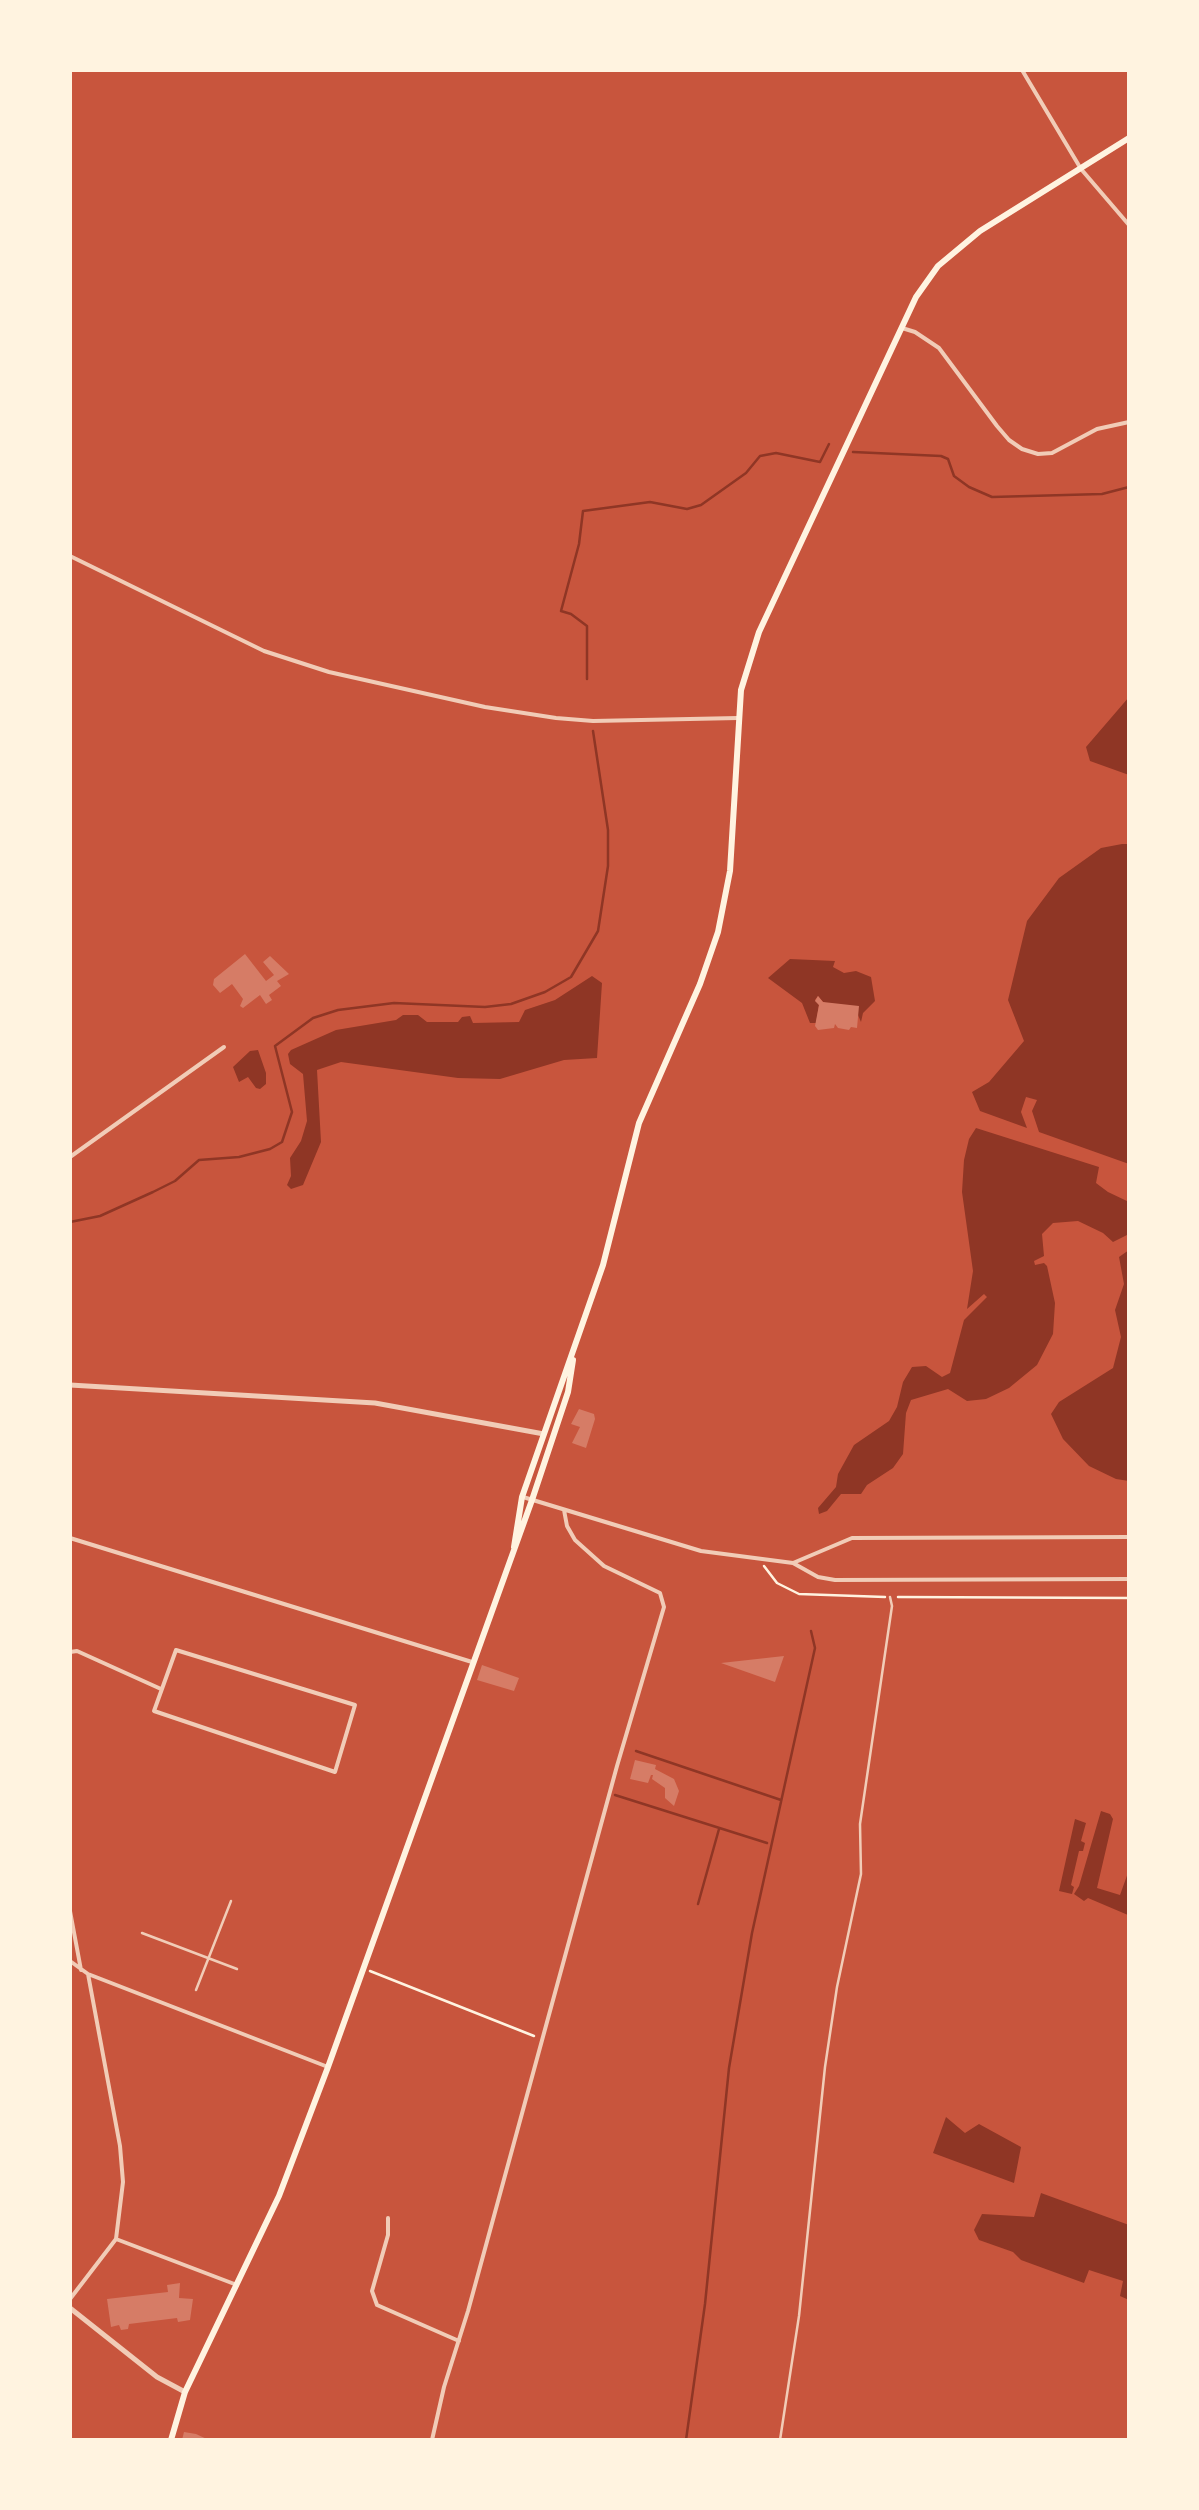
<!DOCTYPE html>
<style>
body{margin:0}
#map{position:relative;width:1199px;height:2510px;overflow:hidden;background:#c8553d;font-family:"Zilla Slab",serif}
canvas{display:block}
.frame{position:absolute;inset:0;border:72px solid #fff3e0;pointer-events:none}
</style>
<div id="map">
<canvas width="1199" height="2510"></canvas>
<div class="frame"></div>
</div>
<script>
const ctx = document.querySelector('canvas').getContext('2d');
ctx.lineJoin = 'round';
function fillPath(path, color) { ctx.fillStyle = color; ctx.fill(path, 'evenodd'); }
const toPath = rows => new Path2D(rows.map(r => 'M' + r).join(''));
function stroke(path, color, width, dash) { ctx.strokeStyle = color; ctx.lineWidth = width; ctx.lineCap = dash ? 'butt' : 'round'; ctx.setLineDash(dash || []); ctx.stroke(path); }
fillPath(toPath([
 [1129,697,1129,775,1090,761,1086,747],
 [1122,844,1129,844,1129,1164,1039,1132,1032,1111,1037,1100,1026,1097,1021,1112,1027,1128,980,1111,972,1092,989,1082,1024,1041,1008,1000,1027,921,1059,878,1101,848],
 [790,959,835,961,833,967,844,973,856,971,871,977,875,1001,863,1013,861,1022,858,1015,823,1002,818,996,815,1000,819,1005,816,1023,810,1023,802,1003,768,978],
 [592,976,602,983,597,1058,564,1060,500,1079,458,1078,341,1062,317,1070,321,1142,303,1185,291,1189,287,1185,291,1176,290,1158,301,1141,307,1121,303,1074,290,1064,288,1054,291,1050,336,1030,396,1020,403,1015,418,1015,427,1022,458,1022,462,1017,470,1016,473,1023,519,1022,525,1010,555,1000],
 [258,1050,266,1073,266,1084,260,1089,256,1088,248,1077,239,1082,233,1067,250,1051],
 [976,1128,1099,1167,1096,1183,1108,1192,1129,1202,1129,1234,1113,1242,1103,1233,1078,1221,1053,1223,1042,1234,1044,1256,1034,1261,1035,1265,1044,1263,1047,1266,1055,1303,1053,1334,1037,1365,1009,1388,986,1399,967,1401,948,1389,911,1400,906,1413,903,1454,893,1468,867,1485,861,1494,841,1494,827,1511,819,1514,818,1508,836,1487,838,1474,854,1445,889,1421,897,1407,903,1382,912,1367,926,1366,942,1377,950,1373,964,1320,987,1297,984,1294,967,1309,973,1271,962,1192,964,1160,969,1139],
 [1129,1250,1129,1481,1116,1479,1089,1466,1063,1439,1051,1414,1059,1402,1113,1368,1121,1337,1115,1310,1124,1284,1119,1257],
 [1101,1811,1110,1814,1113,1819,1097,1888,1120,1895,1129,1870,1128,1915,1088,1898,1084,1901,1074,1894,1079,1886],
 [1075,1819,1086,1823,1081,1841,1085,1843,1083,1851,1079,1851,1071,1885,1074,1887,1072,1894,1059,1891],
 [946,2117,965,2133,979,2124,1021,2147,1014,2183,933,2153],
 [1041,2193,1129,2225,1129,2300,1120,2296,1123,2281,1089,2270,1084,2283,1021,2260,1013,2252,979,2240,974,2230,982,2214,1034,2217]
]), '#8f3625');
stroke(toPath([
 [853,452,941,456,948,459,954,476,969,487,992,497,1102,494,1129,487],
 [587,679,587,626,571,614,561,611,579,544,583,511,650,502,687,509,701,505,746,473,760,456,776,453,820,462,829,444],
 [70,1222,100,1216,153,1192,175,1181,199,1160,239,1157,270,1149,282,1142,292,1112,275,1046,313,1018,338,1010,394,1003,485,1007,511,1004,545,992,571,977,598,931,608,866,608,830,593,731],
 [636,1751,781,1800],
 [615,1795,767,1843],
 [698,1904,719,1829],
 [686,2440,705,2304,729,2068,752,1933,815,1648,811,1631]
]), '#8f3625', 2.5);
fillPath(toPath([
 [245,954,266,981,274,975,263,962,270,956,289,974,277,981,281,986,269,995,272,1000,266,1004,260,995,243,1008,240,1006,243,999,232,984,220,993,213,985,214,979],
 [818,996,823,1002,859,1006,857,1028,851,1027,849,1030,838,1028,835,1024,834,1028,818,1030,815,1026,819,1005,815,1001],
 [579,1409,594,1414,595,1419,586,1448,572,1443,580,1427,571,1424],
 [784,1656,775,1682,721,1663],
 [482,1665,519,1678,514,1691,477,1680],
 [635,1760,656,1765,655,1769,674,1779,679,1791,674,1806,665,1798,665,1788,652,1779,653,1775,651,1775,648,1783,630,1779],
 [180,2283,179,2298,193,2299,190,2320,178,2322,177,2318,129,2324,128,2329,121,2330,119,2325,111,2327,107,2299,168,2292,167,2285],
 [184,2432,196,2434,209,2440,182,2440]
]), '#d67c66');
stroke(toPath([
 [764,1566,777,1583,799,1594,885,1597],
 [898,1597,1129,1598],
 [370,1971,534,2036]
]), '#fff3e0', 2.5);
stroke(toPath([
 [142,1933,237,1969],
 [196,1990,231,1901],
 [780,2440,799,2316,825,2067,837,1987,861,1874,860,1824,892,1606,890,1597]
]), '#f1ccb7', 2.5);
stroke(toPath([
 [1022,70,1081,169,1129,225],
 [902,328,915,332,939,348,997,426,1009,440,1022,449,1038,454,1052,453,1097,429,1129,422],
 [70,556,264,651,329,672,485,707,556,718,593,721,738,718],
 [70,1157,224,1047],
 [523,1497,701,1551,793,1563,852,1538,1129,1537],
 [70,1538,472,1662],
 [793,1563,818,1577,835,1580,1129,1579],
 [176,1650,355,1705,335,1772,154,1711,176,1650],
 [70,1652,77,1651,161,1689],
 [70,1911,81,1970],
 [70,1961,88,1974,328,2067],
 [88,1974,120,2146,123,2182,116,2239],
 [388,2218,388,2235,372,2291,377,2305,459,2341],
 [116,2239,237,2285],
 [70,2299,116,2239],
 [432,2440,444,2387,468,2311,617,1766,664,1607,660,1593,604,1566,575,1540,567,1526,564,1510]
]), '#f1ccb7', 4);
stroke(toPath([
 [70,1385,375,1403,544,1434],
 [70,2308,157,2377,185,2392]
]), '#f1ccb7', 5);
stroke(toPath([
 [514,1547,522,1497,603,1265,639,1123,700,984,718,932,730,871,741,690,759,632,916,297,938,266,980,231,1129,138],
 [171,2440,185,2392,279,2196,328,2067,532,1500,568,1392,573,1360]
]), '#fff3e0', 6);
</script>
